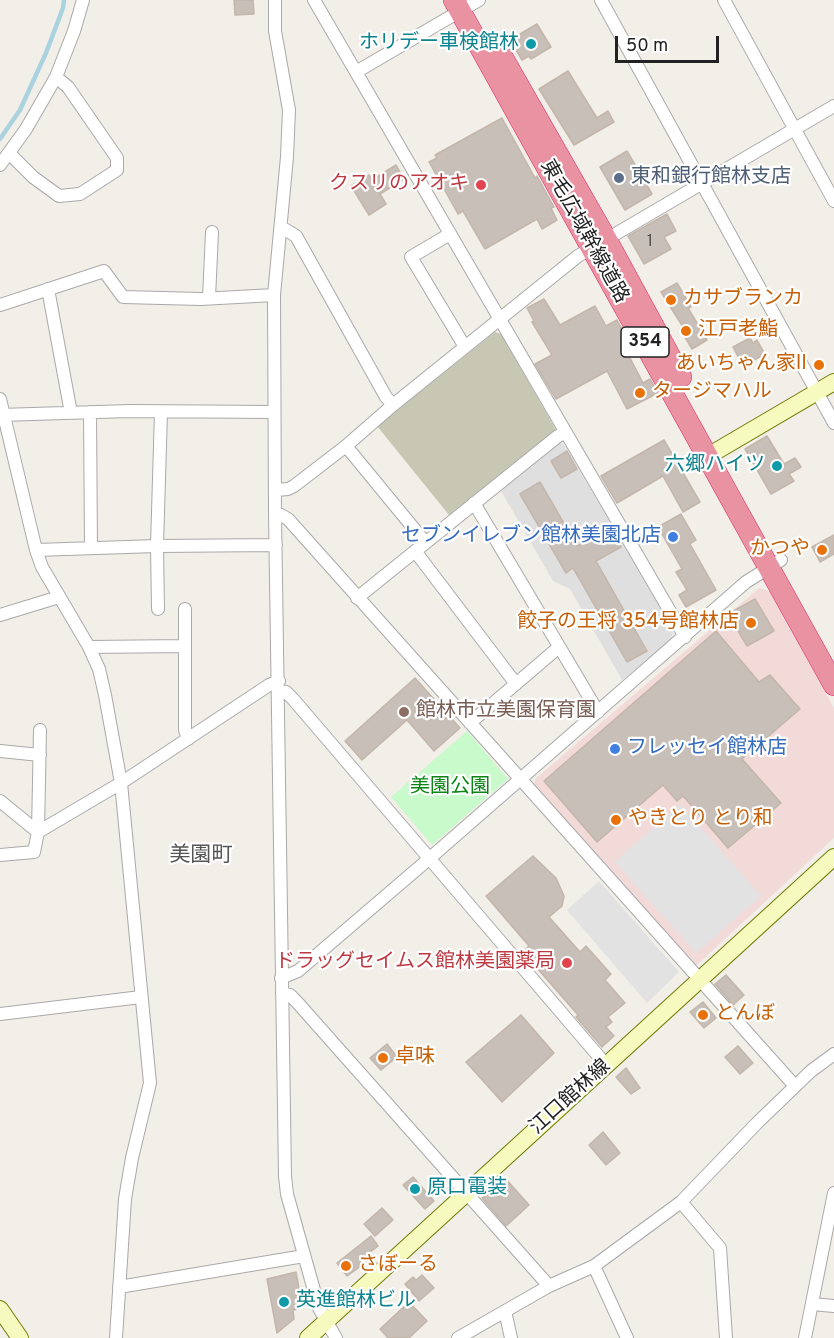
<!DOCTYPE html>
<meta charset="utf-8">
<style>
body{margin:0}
#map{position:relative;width:834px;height:1338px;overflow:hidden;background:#f2efe9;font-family:Overpass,sans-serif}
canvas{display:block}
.scale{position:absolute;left:615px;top:36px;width:104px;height:27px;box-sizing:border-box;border:3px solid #222;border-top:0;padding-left:8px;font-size:18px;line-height:21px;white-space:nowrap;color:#222;-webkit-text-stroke:4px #fff;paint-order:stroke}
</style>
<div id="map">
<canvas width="834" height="1338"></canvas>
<div class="scale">50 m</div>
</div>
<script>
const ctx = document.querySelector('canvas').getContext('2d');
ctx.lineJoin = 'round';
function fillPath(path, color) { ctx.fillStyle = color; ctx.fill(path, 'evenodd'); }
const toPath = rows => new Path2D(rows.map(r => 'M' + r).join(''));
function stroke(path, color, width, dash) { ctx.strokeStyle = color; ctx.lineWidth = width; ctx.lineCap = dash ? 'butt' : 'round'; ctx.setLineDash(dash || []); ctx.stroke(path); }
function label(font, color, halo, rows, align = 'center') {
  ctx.font = font + ' Overpass,"Noto Sans JP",sans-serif'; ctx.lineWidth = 4.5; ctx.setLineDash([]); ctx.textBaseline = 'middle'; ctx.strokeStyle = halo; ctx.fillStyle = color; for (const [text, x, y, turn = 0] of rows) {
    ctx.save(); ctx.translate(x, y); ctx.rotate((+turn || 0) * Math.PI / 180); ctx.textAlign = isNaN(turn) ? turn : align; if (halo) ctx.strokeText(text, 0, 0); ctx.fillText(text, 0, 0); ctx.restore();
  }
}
fillPath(toPath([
 [557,443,561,443,565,446,673,630,672,639,622,680,570,589,553,581,500,489]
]), '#e0dfdf');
fillPath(toPath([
 [759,588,770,591,834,708,834,838,697,965,692,965,534,786,535,779]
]), '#f2dad9');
fillPath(toPath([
 [495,332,501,334,556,430,449,515,377,426]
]), '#c7c7b4');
fillPath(toPath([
 [467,731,508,779,432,845,391,797]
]), '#c8facc');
fillPath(toPath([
 [680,804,761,896,696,953,615,862],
 [599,881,679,972,647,1003,567,910]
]), '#e2e2e2');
stroke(toPath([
 [0,139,20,110,46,53,63,8,64,0]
]), '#aad3df', 4.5);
const building = toPath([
 [234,0,253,0,254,14,235,15,234,0],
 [537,24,551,47,531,59,529,56,522,60,510,40,537,24],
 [568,71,597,118,608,111,614,122,574,145,539,89,568,71],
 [502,118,535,178,537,176,554,207,551,208,557,220,542,229,537,219,485,249,463,211,458,214,429,162,437,158,435,155,502,118],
 [627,151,652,194,625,210,600,167,627,151],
 [396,165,404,179,380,194,386,204,369,215,351,186,369,175,372,180,396,165],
 [667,214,676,231,664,237,671,249,644,264,628,236,667,214],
 [677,283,691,307,688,308,707,340,692,349,680,329,683,327,661,292,677,283],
 [544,299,560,325,595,306,606,326,617,320,635,353,629,356,643,383,650,379,658,393,627,409,607,371,556,399,535,364,552,355,532,322,534,321,527,308,544,299],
 [750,338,753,343,757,340,765,354,743,366,733,347,750,338],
 [767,436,784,464,795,458,801,467,789,474,794,481,771,494,745,449,767,436],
 [664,440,700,502,683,512,663,476,617,503,601,476,664,440],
 [567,451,577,469,561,478,551,461,567,451],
 [540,482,577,546,610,527,621,547,596,561,647,651,627,662,573,568,566,573,520,494,540,482],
 [681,514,696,540,690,544,716,590,686,607,679,595,687,590,676,572,682,569,658,527,681,514],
 [834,535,834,554,820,562,812,547,834,535],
 [755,599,774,631,747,646,728,614,755,599],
 [716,631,759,682,770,675,800,709,742,759,781,803,728,848,683,796,677,801,663,785,597,842,544,781,716,631],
 [415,678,460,728,434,751,407,720,362,760,345,741,415,678],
 [533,856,556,878,564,896,562,906,549,917,580,952,586,946,611,974,605,980,625,1003,608,1017,612,1022,606,1027,614,1036,602,1047,576,1017,578,1015,523,952,529,946,486,896,533,856],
 [726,975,744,995,733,1005,715,984,726,975],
 [703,1002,716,1018,704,1028,690,1012,703,1002],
 [521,1015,554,1053,502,1102,466,1062,521,1015],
 [387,1044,397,1057,381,1070,370,1058,387,1044],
 [738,1046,753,1063,740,1074,725,1057,738,1046],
 [626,1068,640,1088,631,1094,616,1077,626,1068],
 [603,1132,620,1153,606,1165,589,1145,603,1132],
 [413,1177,434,1201,425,1209,403,1185,413,1177],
 [505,1178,529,1205,506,1226,482,1198,505,1178],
 [382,1208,393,1220,375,1236,364,1224,382,1208],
 [371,1236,378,1246,364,1257,367,1262,347,1276,337,1263,371,1236],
 [296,1272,300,1294,296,1296,298,1309,293,1310,294,1319,277,1333,267,1279,296,1272],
 [422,1275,434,1288,419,1301,405,1284,413,1277,416,1280,422,1275],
 [409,1302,427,1321,409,1338,388,1338,380,1329,409,1302]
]);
fillPath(building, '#c7bfb8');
stroke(building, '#c4b6ab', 1.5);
const street = toPath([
 [275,0,275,31,289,110,287,157,274,295,275,514,285,1176,287,1194,319,1308,336,1338],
 [314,0,685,637],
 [601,0,834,423],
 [724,0,834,201],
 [356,72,479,0],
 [9,153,33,177,59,196,80,194,117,170,117,158,68,87,56,77],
 [0,165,26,129,56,77,74,31,83,0],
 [281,227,296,236,386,397,393,405],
 [450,234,411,257,465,347],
 [48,289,71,413],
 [209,298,212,232],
 [0,305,104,271,123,297,201,299,274,295],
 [0,399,36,550,42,567,89,647,99,669,105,695,121,783,150,1083,132,1158,125,1199,116,1338],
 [90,412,91,548],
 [0,415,130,411,274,412],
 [346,446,425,542],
 [276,490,288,489,294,486,346,446,393,405,578,256,834,106],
 [474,503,598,712],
 [275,514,281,515,288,519,795,1086],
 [36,550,157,546,276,545],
 [415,551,516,684],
 [357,598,558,436,566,433],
 [158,609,157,546,161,412],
 [185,609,185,730,188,739],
 [0,615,59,597],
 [89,647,185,646],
 [279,691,286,692,293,699,607,1066],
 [470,723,559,647],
 [0,751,40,755],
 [0,801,38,832],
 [38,832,121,783,269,685,279,681],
 [0,855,34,852,38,832,40,730],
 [281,978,298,971,430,858,746,582,781,560],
 [282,993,290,995,296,1001,549,1286],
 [0,1014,141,997],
 [681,1202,720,1248,726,1338],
 [594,1266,627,1338],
 [119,1287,304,1256],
 [812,1304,834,1306],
 [505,1311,511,1338],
 [458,1338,549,1286,594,1266,681,1202,758,1122,811,1071,834,1054],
 [805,1338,834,1193]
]);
const secondary = toPath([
 [708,456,834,382],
 [0,1309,20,1338],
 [308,1338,834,857]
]);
const highway = toPath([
 [454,0,834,685],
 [501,55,606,239,681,377]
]);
stroke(street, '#a9a9a9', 14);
stroke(secondary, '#707d05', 18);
stroke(highway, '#dc2a67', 22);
stroke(street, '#fff', 12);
stroke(secondary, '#f7fabf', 16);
stroke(highway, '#e892a2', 21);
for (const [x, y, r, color] of [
 [531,44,6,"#0f9aa8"],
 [619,178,6,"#5c6f8a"],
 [481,185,6,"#e0444e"],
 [671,300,6,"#e8710a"],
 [686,331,6,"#e8710a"],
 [819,365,6,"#e8710a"],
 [640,393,6,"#e8710a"],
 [777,466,6,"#0f9aa8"],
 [673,537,6,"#3f7fe0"],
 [822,550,6,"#e8710a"],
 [751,623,6,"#e8710a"],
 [404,712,6,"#8d6e63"],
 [615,749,6,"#3f7fe0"],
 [616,820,6,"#e8710a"],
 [567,963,6,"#e0444e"],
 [703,1015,6,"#e8710a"],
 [383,1058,6,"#e8710a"],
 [415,1189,6,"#0f9aa8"],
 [346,1266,6,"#e8710a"],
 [284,1302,6,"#0f9aa8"]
]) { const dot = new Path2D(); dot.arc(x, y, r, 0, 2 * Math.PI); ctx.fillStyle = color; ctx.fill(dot); stroke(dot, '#fff', 2); }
label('16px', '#4b4948', null, [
 ["1",650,243]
]);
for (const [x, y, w] of [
 [645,342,48]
]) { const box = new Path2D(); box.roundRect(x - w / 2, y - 15, w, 30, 4.5); ctx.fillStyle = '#fff'; ctx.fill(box); stroke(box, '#222', 1.5); }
label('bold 18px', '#222', null, [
 ["354",645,342]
]);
label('20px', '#0d838f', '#fff', [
 ["ホリデー車検館林",519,44],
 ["六郷ハイツ",765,466],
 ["原口電装",427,1189,"left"],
 ["英進館林ビル",296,1302,"left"]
], 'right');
label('20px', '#4e5e75', '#fff', [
 ["東和銀行館林支店",631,178]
], 'left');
label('20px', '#be3a42', '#fff', [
 ["クスリのアオキ",469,185],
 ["ドラッグセイムス館林美園薬局",555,963]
], 'right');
label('20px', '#222', '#fff', [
 ["東毛広域幹線道路",583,232,61],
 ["江口館林線",571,1098,-42]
]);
label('20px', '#c56008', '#fff', [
 ["カサブランカ",683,300],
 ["江戸老鮨",698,331],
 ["あいちゃん家II",807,365,"right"],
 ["タージマハル",652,393],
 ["かつや",810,550,"right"],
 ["餃子の王将 354号館林店",739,623,"right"],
 ["やきとり とり和",628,820],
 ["とんぼ",715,1015],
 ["卓味",395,1058],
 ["さぼーる",358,1266]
], 'left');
label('20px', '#366cbe', '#fff', [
 ["セブンイレブン館林美園北店",661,537],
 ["フレッセイ館林店",627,749,"left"]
], 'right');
label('20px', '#785e54', '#fff', [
 ["館林市立美園保育園",416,712]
], 'left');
label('20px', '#0c8416', '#fff', [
 ["美園公園",450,788]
]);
label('21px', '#555', '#fff', [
 ["美園町",201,857]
]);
</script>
